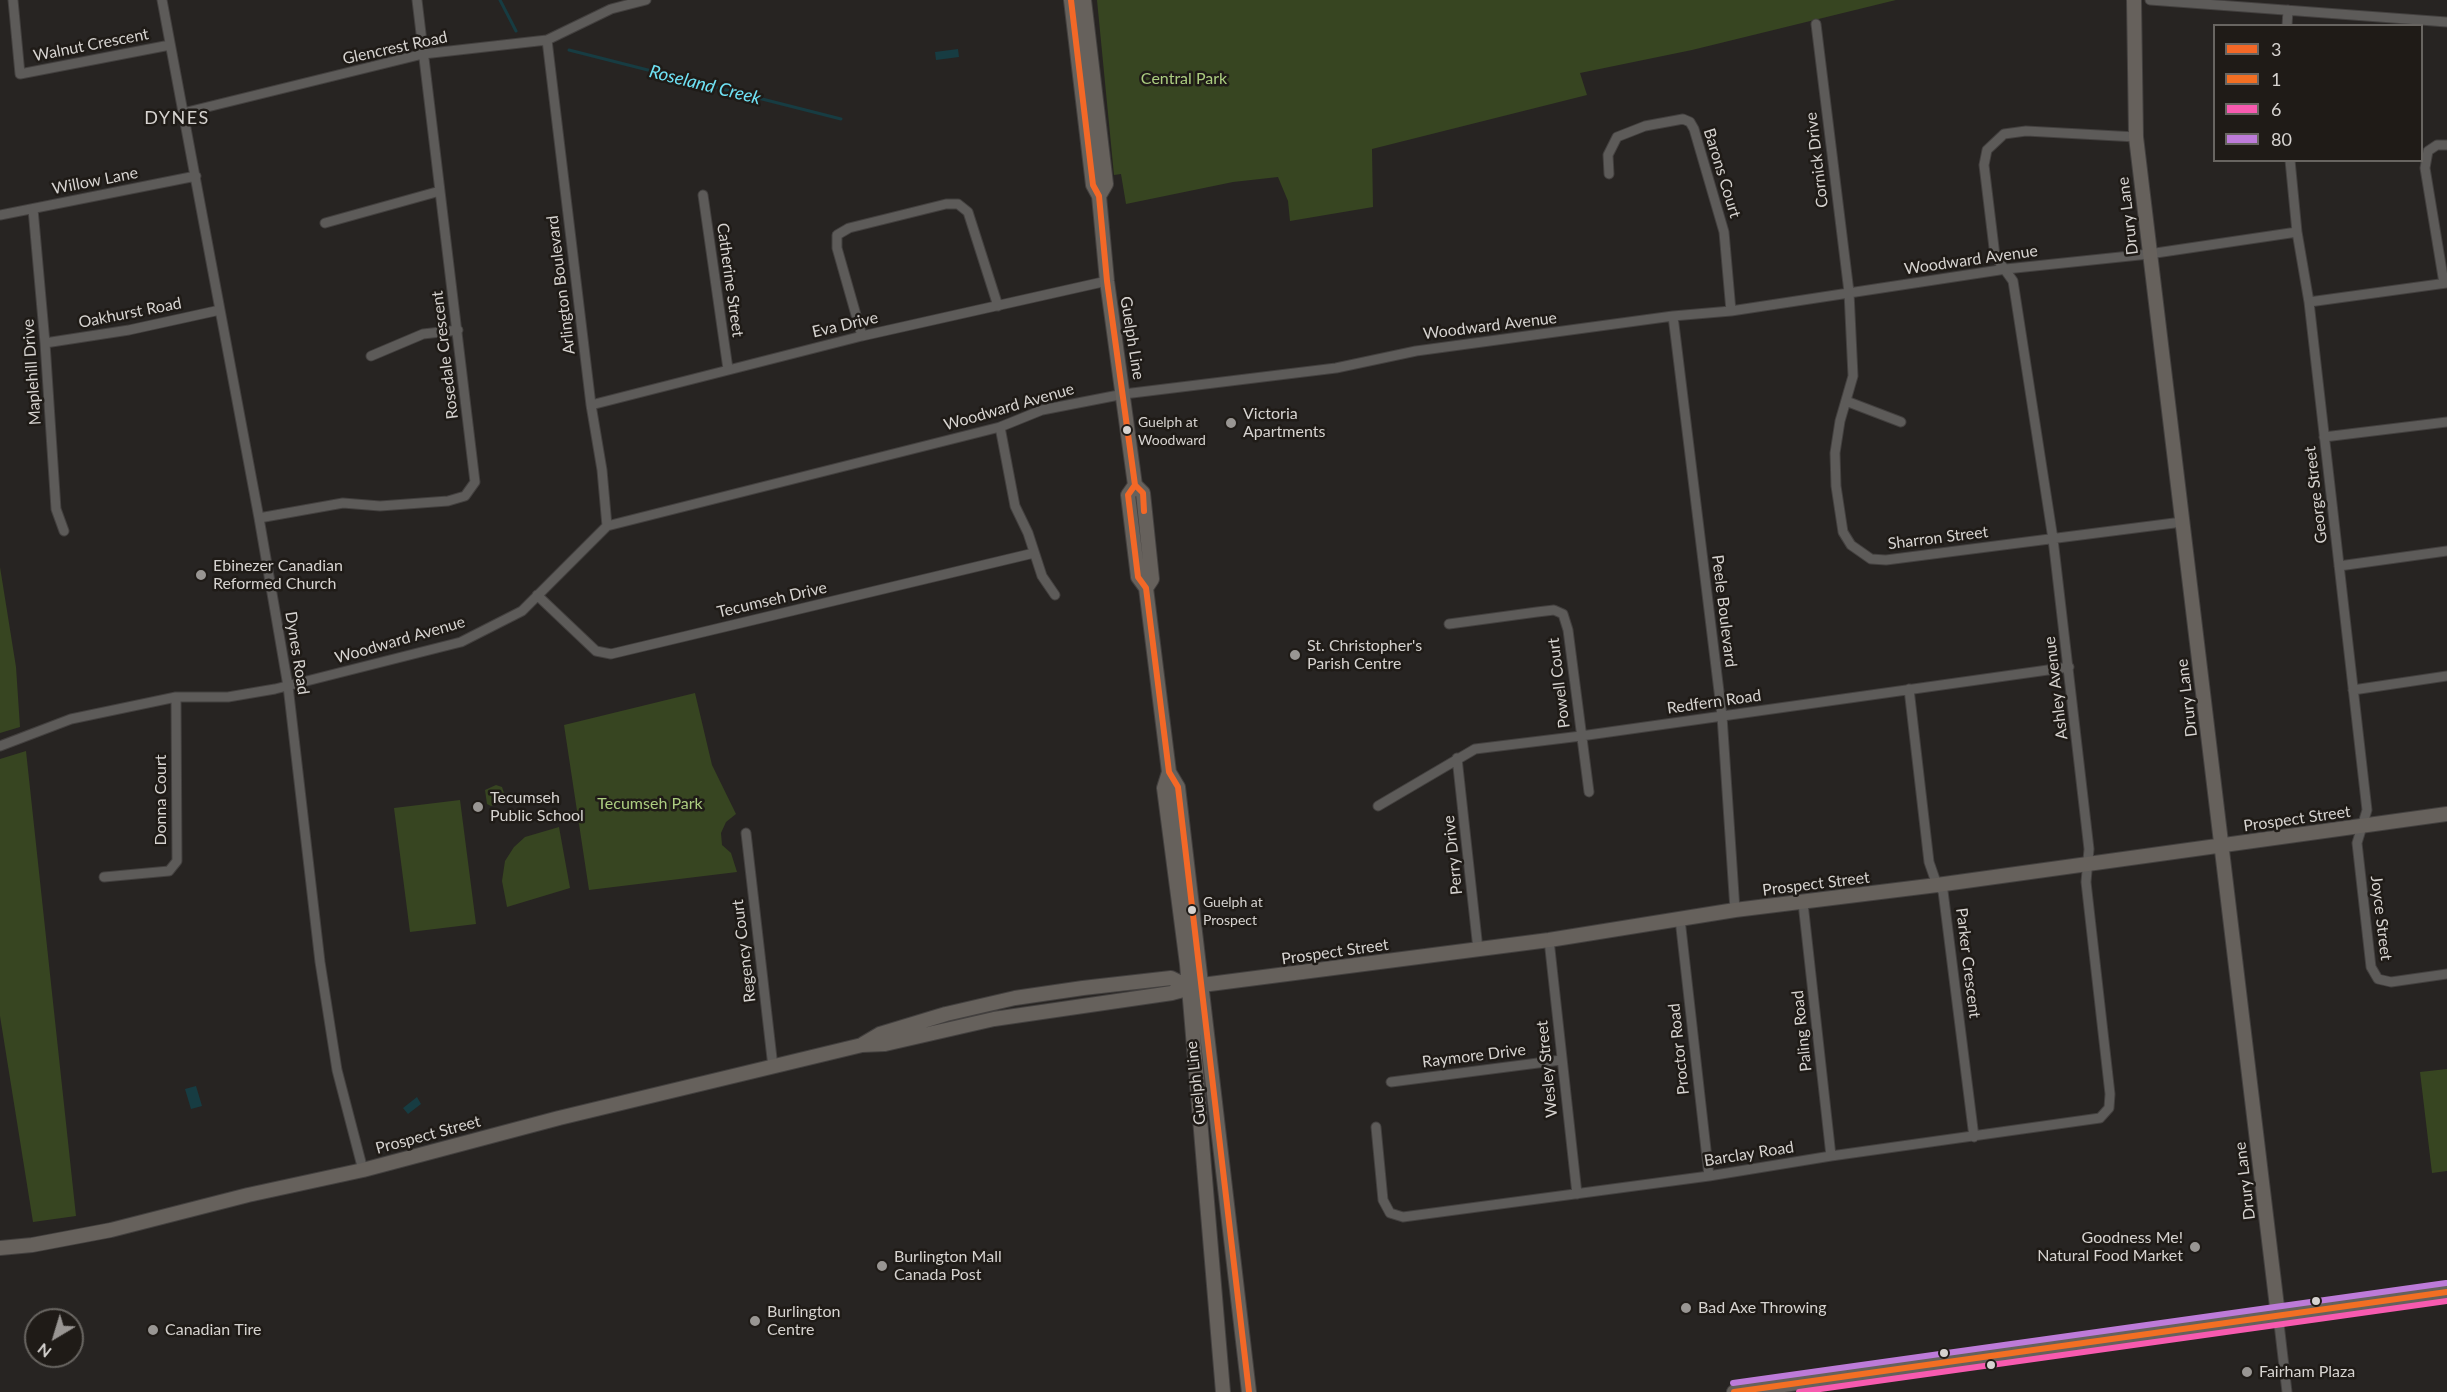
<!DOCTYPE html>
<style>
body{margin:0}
#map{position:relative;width:2447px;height:1392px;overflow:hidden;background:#272422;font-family:Lato,sans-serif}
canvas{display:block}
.legend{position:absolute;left:2213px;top:24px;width:210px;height:138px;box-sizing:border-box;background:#1f1b17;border:2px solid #686561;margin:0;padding:8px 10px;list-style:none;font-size:18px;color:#d6d3d0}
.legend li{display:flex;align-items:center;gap:12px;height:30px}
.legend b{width:30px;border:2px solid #686561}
.north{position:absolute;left:24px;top:1308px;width:60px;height:60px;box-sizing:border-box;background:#1f1b17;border:2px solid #686561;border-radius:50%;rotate:218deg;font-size:16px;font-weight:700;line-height:24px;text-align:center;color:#d6d3d0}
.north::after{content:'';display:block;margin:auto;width:21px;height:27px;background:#999693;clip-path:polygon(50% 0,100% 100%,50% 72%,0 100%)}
</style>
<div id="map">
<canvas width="2447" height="1392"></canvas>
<ul class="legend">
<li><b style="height:8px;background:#f36827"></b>3</li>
<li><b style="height:8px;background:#f26f23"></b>1</li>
<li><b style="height:8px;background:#f75aaf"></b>6</li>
<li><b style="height:8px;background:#bd7bd9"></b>80</li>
</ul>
<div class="north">N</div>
</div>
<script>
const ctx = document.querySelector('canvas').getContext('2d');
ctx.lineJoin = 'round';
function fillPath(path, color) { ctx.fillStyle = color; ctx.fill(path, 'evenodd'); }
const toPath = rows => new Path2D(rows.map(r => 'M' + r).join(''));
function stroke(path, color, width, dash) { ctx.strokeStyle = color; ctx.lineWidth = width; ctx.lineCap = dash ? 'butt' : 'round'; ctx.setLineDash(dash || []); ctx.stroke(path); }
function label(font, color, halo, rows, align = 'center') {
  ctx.font = font + ' Lato,sans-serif'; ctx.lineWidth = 5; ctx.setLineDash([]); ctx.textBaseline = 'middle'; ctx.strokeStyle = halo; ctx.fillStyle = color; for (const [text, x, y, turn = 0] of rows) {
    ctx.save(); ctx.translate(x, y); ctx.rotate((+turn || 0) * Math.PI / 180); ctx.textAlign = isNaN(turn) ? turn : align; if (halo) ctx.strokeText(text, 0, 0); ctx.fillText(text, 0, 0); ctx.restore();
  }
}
fillPath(toPath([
 [1097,0,1896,0,1692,50,1580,73,1587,95,1372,149,1373,207,1290,221,1288,201,1278,177,1233,182,1126,204,1121,174,1114,175],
 [0,567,16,667,20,727,0,733],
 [695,693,712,765,736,814,726,822,721,833,722,845,731,853,737,872,589,890,564,725],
 [26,751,76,1216,33,1222,0,1016,0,759],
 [496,785,502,787,505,796,502,801,491,806,487,804,485,790],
 [460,800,476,924,410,932,394,808],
 [559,827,570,888,507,907,502,881,505,861,514,847,525,837],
 [2447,1069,2447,1171,2432,1173,2420,1072]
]), '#374521');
fillPath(toPath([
 [958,49,959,57,936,60,935,52],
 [196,1086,202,1106,191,1109,185,1089],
 [417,1097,421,1104,408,1114,403,1108]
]), '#173c42');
stroke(toPath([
 [500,0,516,31],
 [569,50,841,119]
]), '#173c42', 3);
const street = toPath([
 [13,0,20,74,170,45],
 [162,0,259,518,288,686,320,962,337,1070,363,1170],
 [2150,0,2447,22],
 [1816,24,1849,292,1853,376,1840,421,1835,453,1836,486,1843,532,1851,545,1871,559,1886,560,2182,522],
 [2287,26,2288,10],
 [547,40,591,405,602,470,607,526],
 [183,113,423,54,547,40,611,9,646,0],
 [2290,160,2297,232,2309,302,2367,810,2357,843,2371,967,2378,979,2391,982,2447,974],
 [1609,174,1608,155,1617,137,1645,126,1683,119,1690,122,1694,129,1724,232,1731,311],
 [703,195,728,369],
 [33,209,45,343,56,509,64,531],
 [0,215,196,176],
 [325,223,440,191],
 [2444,283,2425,168,2428,151,2437,145,2447,145],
 [2309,302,2447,283],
 [1673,316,1722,716,1735,910],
 [862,336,837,248,837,235,849,228,946,204,958,204,968,212,998,306],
 [45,343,129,330,220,310],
 [371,356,423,334,458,330],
 [1846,401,1901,422],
 [591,405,862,336,1107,281],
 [1000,427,1015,506,1028,533,1042,576,1055,595],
 [2324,437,2447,422],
 [259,518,343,503,380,506,448,501,465,496,475,482,417,0],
 [2339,566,2447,551],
 [537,595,596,651,611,654,1034,553],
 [1449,624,1537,612,1554,610,1563,614,1568,630,1589,792],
 [1909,689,1929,862,1937,885,1943,891,1974,1137],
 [2353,690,2447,676],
 [0,746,71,719,176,697,228,697,275,689,461,642,522,611,607,526,1000,427,1042,410,1124,394,1336,368,1416,351,1673,316,1731,311,2006,269,2149,254,2297,232],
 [1457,758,1478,949],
 [1378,806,1475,749,1581,736,2069,667],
 [746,833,773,1067],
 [104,877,169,871,177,861,176,697],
 [1803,903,1831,1156],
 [1680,919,1709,1176],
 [1549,940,1577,1194],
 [1391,1082,1561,1060],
 [1376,1127,1383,1200,1390,1213,1403,1217,1709,1176,1831,1156,2100,1118,2109,1108,2110,1094,2086,882,2089,849,2053,539,2013,281,1995,256,1984,165,1987,150,2004,134,2026,131,2136,137],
 [2278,1315,2287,1392]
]);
const secondary = toPath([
 [1071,0,1093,185,1099,196,1107,281,1135,485,1143,493,1152,579,1146,588],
 [1084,0,1106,184,1099,196],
 [2134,0,2136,137,2278,1315],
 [1135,485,1128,495,1138,577,1146,588,1169,772,1178,787,1249,1392],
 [1169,772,1164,788,1187,964,1223,1392],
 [863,1044,880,1034,946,1014,1015,998,1083,988,1171,978,1189,987],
 [0,1248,32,1245,111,1230,248,1195,363,1170,559,1118,862,1045,885,1044,994,1019,1172,993,1202,985,1549,940,1735,910,1937,885,2447,814],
 [1734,1392,2447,1292]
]);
stroke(street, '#43403f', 11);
stroke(secondary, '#43403f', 16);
stroke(street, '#5d5b59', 9);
stroke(secondary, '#66615c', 14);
stroke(toPath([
 [1071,0,1093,185,1099,196,1107,281,1135,485,1143,493,1144,511],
 [1135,485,1128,495,1138,577,1146,588,1169,772,1178,787,1249,1392]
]), '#f36827', 6);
stroke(toPath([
 [1734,1392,2447,1292]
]), '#f26f23', 6);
stroke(toPath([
 [1799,1392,2447,1301]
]), '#f75aaf', 6);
stroke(toPath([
 [1733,1383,2446,1283]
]), '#bd7bd9', 6);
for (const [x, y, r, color] of [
 [1231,423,6,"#999693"],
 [1127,430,5,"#d6d3d0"],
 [201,575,6,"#999693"],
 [1295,655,6,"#999693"],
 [478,807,6,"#999693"],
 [1192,910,5,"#d6d3d0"],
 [2195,1247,6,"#999693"],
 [882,1266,6,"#999693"],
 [2316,1301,5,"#d6d3d0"],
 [1686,1308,6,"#999693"],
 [755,1321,6,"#999693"],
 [153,1330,6,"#999693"],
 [1944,1353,5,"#d6d3d0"],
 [1991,1365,5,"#d6d3d0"],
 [2247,1372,6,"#999693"]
]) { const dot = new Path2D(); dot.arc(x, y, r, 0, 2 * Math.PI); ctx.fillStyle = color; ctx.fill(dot); stroke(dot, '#1f1b17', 2); }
label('14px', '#d6d3d0', '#1f1b17', [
 ["Guelph at",1138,422],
 ["Woodward",1138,440],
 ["Guelph at",1203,902],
 ["Prospect",1203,920]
], 'left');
label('16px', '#d6d3d0', '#1f1b17', [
 ["Walnut Crescent",91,45,-11],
 ["Glencrest Road",395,48,-12],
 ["Cornick Drive",1817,160,-97],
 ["Barons Court",1722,173,73],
 ["Willow Lane",95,181,-11],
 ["Drury Lane",2128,216,-97],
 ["Woodward Avenue",1971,260,-8],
 ["Catherine Street",730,280,82],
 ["Arlington Boulevard",561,285,-97],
 ["Oakhurst Road",130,313,-11],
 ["Eva Drive",845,325,-13],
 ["Woodward Avenue",1490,326,-7],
 ["Guelph Line",1132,338,81],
 ["Rosedale Crescent",445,355,-97],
 ["Maplehill Drive",32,372,-94],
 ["Woodward Avenue",1009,407,-16],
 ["George Street",2316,495,-97],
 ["Sharron Street",1938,538,-7],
 ["Tecumseh Drive",772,600,-13],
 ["Peele Boulevard",1724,611,83],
 ["Woodward Avenue",400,640,-16],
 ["Dynes Road",297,653,81],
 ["Powell Court",1559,683,-97],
 ["Ashley Avenue",2056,688,-97],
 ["Drury Lane",2187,698,-97],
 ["Redfern Road",1714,702,-8],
 ["Donna Court",161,800,-90],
 ["Prospect Street",2297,819,-8],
 ["Perry Drive",1453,855,-96],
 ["Prospect Street",1816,884,-7],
 ["Joyce Street",2381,918,83],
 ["Regency Court",744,951,-97],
 ["Prospect Street",1335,952,-8],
 ["Parker Crescent",1968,963,83],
 ["Paling Road",1802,1031,-96],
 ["Proctor Road",1679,1049,-96],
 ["Raymore Drive",1474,1056,-7],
 ["Wesley Street",1547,1069,-96],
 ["Guelph Line",1196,1083,-96],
 ["Prospect Street",428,1135,-15],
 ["Barclay Road",1749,1154,-9],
 ["Drury Lane",2245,1181,-97]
]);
label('16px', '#accd80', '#1f1b17', [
 ["Central Park",1184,79],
 ["Tecumseh Park",650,804]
]);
label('16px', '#d6d3d0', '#1f1b17', [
 ["Victoria",1243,414],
 ["Apartments",1243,432],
 ["Ebinezer Canadian",213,566],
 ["Reformed Church",213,584],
 ["St. Christopher's",1307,646],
 ["Parish Centre",1307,664],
 ["Tecumseh",490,798],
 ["Public School",490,816],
 ["Goodness Me!",2183,1238,"right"],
 ["Natural Food Market",2183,1256,"right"],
 ["Burlington Mall",894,1257],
 ["Canada Post",894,1275],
 ["Bad Axe Throwing",1698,1308],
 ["Burlington",767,1312],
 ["Centre",767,1330],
 ["Canadian Tire",165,1330],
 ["Fairham Plaza",2259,1372]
], 'left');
label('italic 18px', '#6fe3f6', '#1f1b17', [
 ["Roseland Creek",705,85,14]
]);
ctx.letterSpacing = '1.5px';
label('18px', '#d6d3d0', '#1f1b17', [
 ["DYNES",177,118]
]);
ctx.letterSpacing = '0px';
</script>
